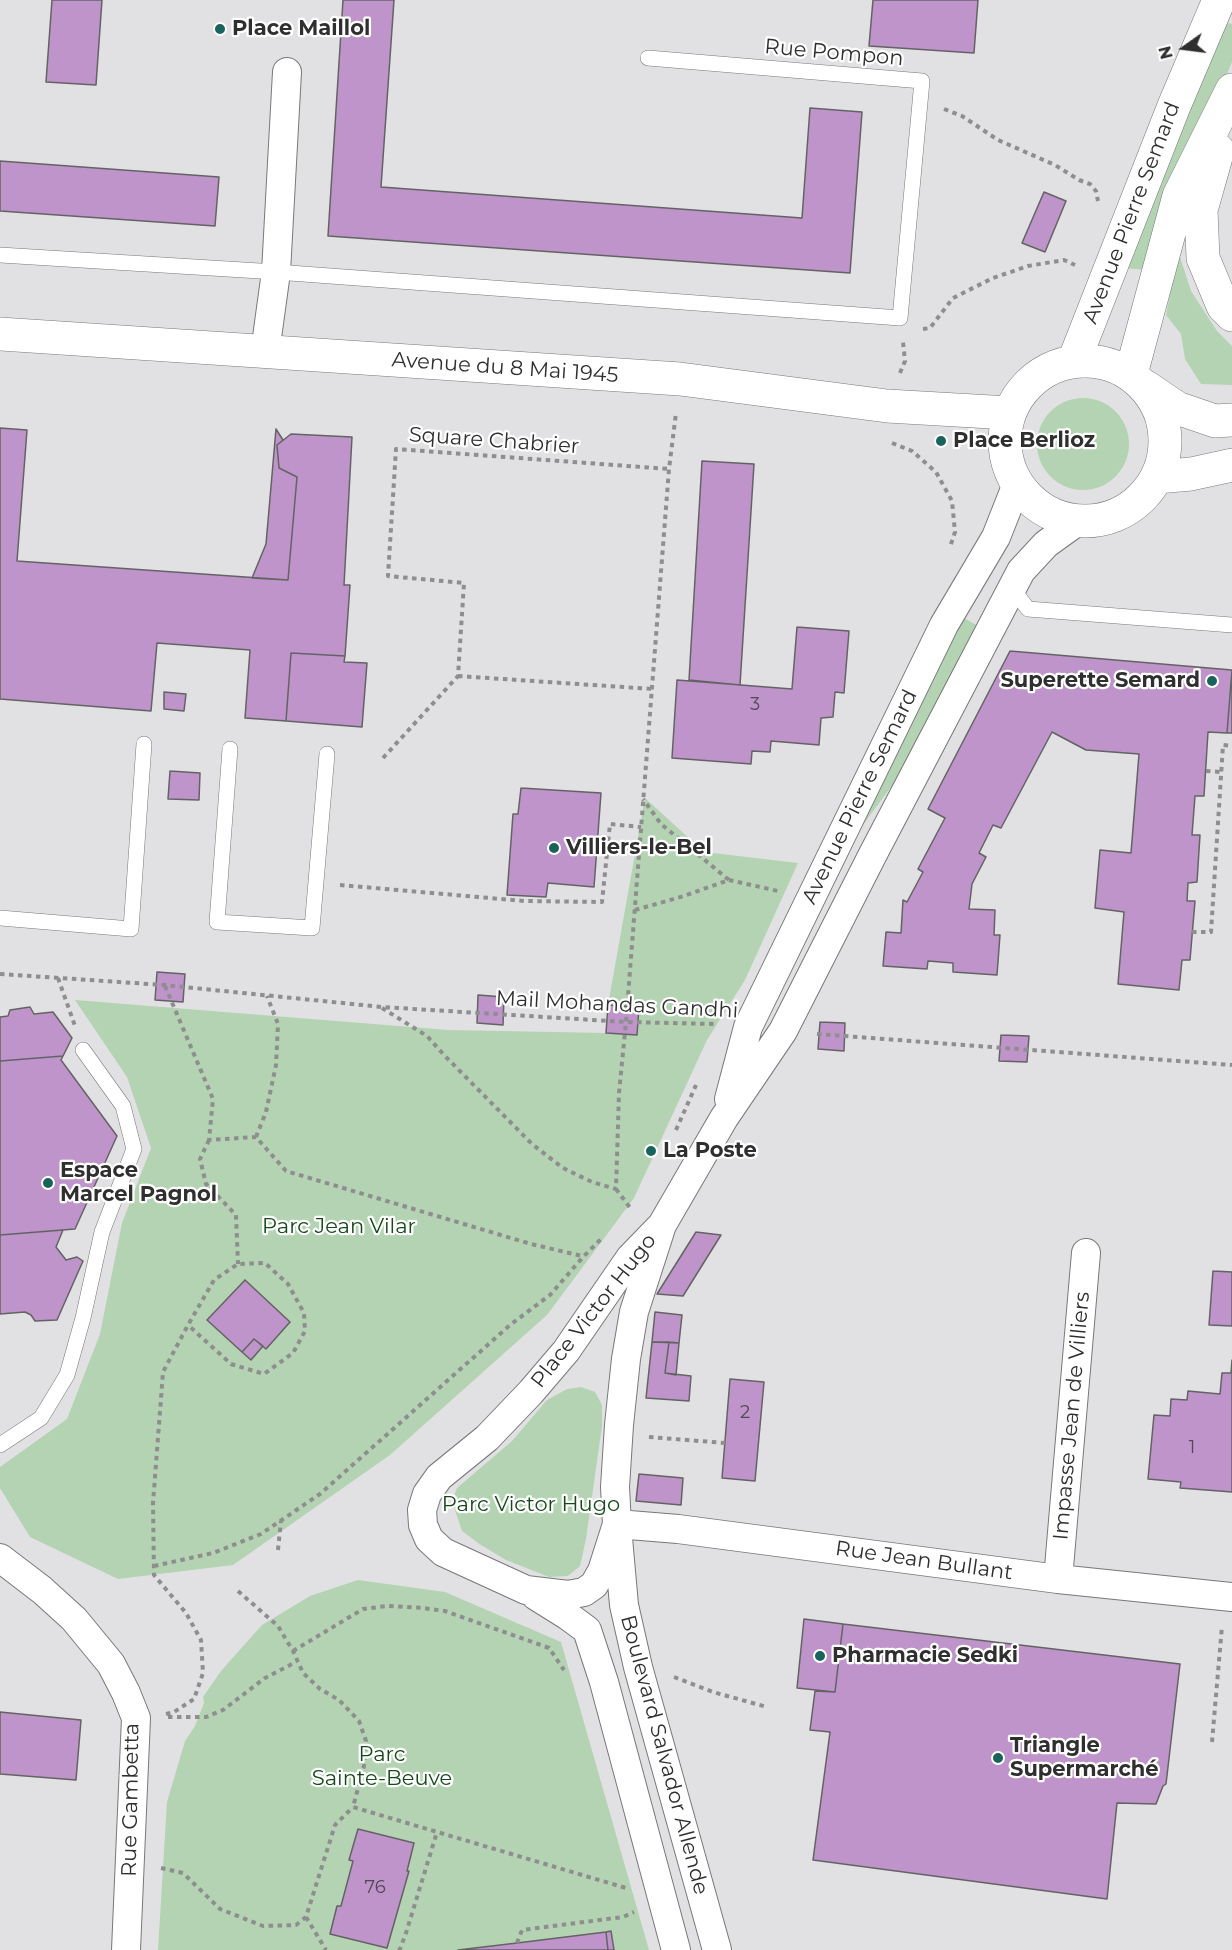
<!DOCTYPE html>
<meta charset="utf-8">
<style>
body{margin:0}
#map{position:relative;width:1232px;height:1950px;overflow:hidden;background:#e1e1e3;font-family:Montserrat,sans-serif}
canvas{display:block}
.north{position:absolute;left:1154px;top:18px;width:60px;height:60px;-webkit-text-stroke:4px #fff;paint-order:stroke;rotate:256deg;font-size:16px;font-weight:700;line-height:24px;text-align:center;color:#2f2f2f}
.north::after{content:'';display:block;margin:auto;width:21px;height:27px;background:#2f2f2f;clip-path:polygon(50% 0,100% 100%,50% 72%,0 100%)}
</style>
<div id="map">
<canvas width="1232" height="1950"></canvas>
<div class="north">N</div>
</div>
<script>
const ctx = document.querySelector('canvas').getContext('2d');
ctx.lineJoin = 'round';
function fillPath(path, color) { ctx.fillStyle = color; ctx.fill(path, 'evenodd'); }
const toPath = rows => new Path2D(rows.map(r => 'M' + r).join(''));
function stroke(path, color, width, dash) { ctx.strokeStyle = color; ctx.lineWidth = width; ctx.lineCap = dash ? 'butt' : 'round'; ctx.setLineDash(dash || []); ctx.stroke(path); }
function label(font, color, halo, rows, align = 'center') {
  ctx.font = font + ' Montserrat,sans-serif'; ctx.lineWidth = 4.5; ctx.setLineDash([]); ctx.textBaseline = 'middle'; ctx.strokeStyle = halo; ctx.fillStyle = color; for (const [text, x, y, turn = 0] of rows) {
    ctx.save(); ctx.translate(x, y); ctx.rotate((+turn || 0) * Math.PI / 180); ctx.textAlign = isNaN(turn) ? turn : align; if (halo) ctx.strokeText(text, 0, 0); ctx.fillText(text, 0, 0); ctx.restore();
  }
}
fillPath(toPath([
 [1229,23,1232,24,1232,62,1145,270,1125,268,1218,29],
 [1178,251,1191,291,1217,331,1232,346,1232,385,1201,384,1185,359,1181,334,1166,315],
 '1037 444a46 46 0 1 1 92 0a46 46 0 1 1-92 0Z',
 [962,617,980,627,907,765,863,825,888,767],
 [645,798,704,852,798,863,745,980,707,1040,634,1198,547,1315,390,1455,233,1565,118,1579,30,1537,0,1488,0,1467,67,1419,100,1334,122,1223,151,1148,127,1077,75,1000,448,1030,606,1033,608,1005],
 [581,1387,595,1392,602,1405,602,1426,586,1539,580,1566,568,1576,549,1577,506,1560,481,1545,462,1531,452,1501,457,1488,512,1441,547,1400,567,1389],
 [358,1580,445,1592,561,1642,649,1950,158,1950,167,1802,185,1741,195,1726,204,1703,203,1697,221,1671,262,1625,310,1596]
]), '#b3d3b2');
const building = toPath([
 [52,0,102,0,96,85,46,82,52,0],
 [343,0,394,0,381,187,802,218,810,108,862,112,850,273,328,236,343,0],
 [873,0,978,0,974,53,869,46,873,0],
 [0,161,219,177,215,226,0,211,0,161],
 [1044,192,1066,201,1045,252,1022,243,1044,192],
 [0,428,27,430,17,561,288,580,297,477,279,468,277,445,291,434,352,437,344,585,350,585,345,656,291,653,286,721,245,718,250,650,157,643,151,711,0,699,0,428],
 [276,429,283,440,277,445,279,468,297,477,288,580,252,578,266,544,276,429],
 [702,461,754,464,740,685,689,680,702,461],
 [797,627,849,631,844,693,835,692,833,717,821,718,819,745,771,741,770,752,752,751,751,764,672,758,677,680,792,689,797,627],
 [1010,651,1232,670,1227,733,1208,732,1204,796,1195,796,1192,835,1200,835,1197,882,1188,883,1187,901,1195,901,1190,960,1182,960,1179,990,1118,984,1124,912,1095,908,1100,850,1131,853,1139,754,1086,750,1052,732,1001,828,993,825,979,853,986,857,972,884,969,909,995,910,994,935,1000,935,997,975,953,972,953,963,928,961,927,969,883,966,886,932,901,933,903,900,907,902,923,872,918,869,945,818,928,809,1010,651],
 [291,653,345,656,344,662,367,663,362,727,286,721,291,653],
 [1232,670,1232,733,1227,733,1232,670],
 [164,692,186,694,184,711,164,709,164,692],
 [170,771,200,773,199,800,168,799,170,771],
 [521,788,601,793,594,887,548,883,546,897,507,895,513,814,518,814,521,788],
 [157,972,185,974,183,1002,155,1000,157,972],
 [478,995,504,997,503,1025,477,1023,478,995],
 [608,1005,639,1007,637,1035,606,1033,608,1005],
 [30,1007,34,1014,53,1012,72,1038,63,1056,0,1061,0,1017,8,1016,10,1010,30,1007],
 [820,1022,845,1023,844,1051,818,1049,820,1022],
 [1001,1035,1029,1036,1027,1062,999,1061,1001,1035],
 [63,1056,61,1060,117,1136,75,1229,0,1235,0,1061,63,1056],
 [63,1230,56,1247,66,1260,77,1257,83,1261,57,1320,35,1321,31,1315,25,1312,0,1314,0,1235,63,1230],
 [696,1232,721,1235,683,1296,657,1294,696,1232],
 [1213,1271,1232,1272,1232,1326,1209,1325,1213,1271],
 [245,1280,290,1322,266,1349,254,1339,242,1352,207,1320,245,1280],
 [655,1312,682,1315,679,1343,652,1342,655,1312],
 [254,1339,263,1346,251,1360,242,1352,254,1339],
 [652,1342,669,1342,665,1373,691,1376,689,1401,646,1398,652,1342],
 [669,1342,679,1343,676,1375,665,1373,669,1342],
 [1232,1360,1232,1492,1180,1488,1181,1482,1148,1479,1154,1415,1170,1416,1171,1399,1187,1400,1188,1391,1220,1394,1222,1373,1231,1373,1232,1360],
 [730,1379,764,1382,755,1481,722,1478,730,1379],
 [639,1474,683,1478,681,1505,636,1501,639,1474],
 [804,1619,843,1624,835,1692,797,1688,804,1619],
 [843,1624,1180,1664,1166,1784,1163,1786,1156,1804,1117,1803,1107,1899,813,1860,830,1732,810,1730,815,1691,835,1692,843,1624],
 [0,1712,81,1720,76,1780,0,1774,0,1712],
 [358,1829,414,1843,407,1871,409,1871,387,1948,330,1934,337,1906,341,1906,353,1861,349,1860,358,1829],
 [611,1931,614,1950,608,1950,606,1932,611,1931],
 [606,1932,608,1950,458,1950,517,1943,606,1932]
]);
fillPath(building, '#be94ca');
stroke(building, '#646364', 1.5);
const service = toPath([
 [0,255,276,272,900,318,922,81,648,58],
 [1012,588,1028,609,1232,625],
 [230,749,217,922,312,928,327,754],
 [0,918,131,929,144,744],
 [0,1445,41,1418,67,1375,83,1318,102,1232,134,1149,123,1106,83,1050]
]);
const minor = toPath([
 [265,352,276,272,287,72],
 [729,1099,748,1027,944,625,996,537,1017,484],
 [662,1225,630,1258,566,1351,531,1392,487,1438,439,1477,427,1494,422,1510,423,1525,429,1539,443,1552,526,1590,568,1595,584,1592,594,1585,602,1571,617,1524,615,1487,619,1425,626,1359,634,1312,662,1225,724,1118,783,1031,873,854,1021,571,1046,544,1078,521],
 [617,1524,678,1529,1058,1579,1232,1597],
 [618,1538,624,1605,638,1667,717,1950],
 [0,1558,42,1590,74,1619,111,1664,126,1693,136,1718,126,1950],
 [1058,1579,1086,1253],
 [536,1596,568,1616,587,1630,604,1682,676,1950]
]);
const secondary = toPath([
 [1218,150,1201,210,1203,258,1223,306,1232,315],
 [0,334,680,379,887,406,1009,413],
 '1005 441a80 80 0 1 1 160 0a80 80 0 1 1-160 0Z',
 [1074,361,1174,106,1219,0],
 [1131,374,1179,196,1232,90],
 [1146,387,1177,408,1215,421,1232,420],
 [1157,477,1191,474,1232,465]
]);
stroke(service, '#787879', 16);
stroke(minor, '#787879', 30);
stroke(secondary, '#787879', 34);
stroke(toPath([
 [944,109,962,116,998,140,1055,165,1079,180,1090,184,1096,191,1098,201],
 [923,329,930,328,953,298,993,278,1028,266,1064,260,1075,265],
 [900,373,905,361,903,342],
 [892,443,912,451,936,472,952,501,955,532,950,547],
 [458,676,653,689],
 [383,758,458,676,464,583,388,576,396,449,669,469],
 [1206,771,1221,772],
 [729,880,778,891],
 [340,885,524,901,602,902,610,824,641,827],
 [635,910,684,896,729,880,661,824,643,799],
 [1192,932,1211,932,1223,745,1232,746],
 [0,974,164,985,382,1007,626,1022,717,1024],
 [58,978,75,1026],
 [165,986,213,1099,209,1140,256,1137,286,1171,531,1244,582,1256],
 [382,1008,427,1036,444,1055,532,1144,563,1168,592,1182,616,1189,619,1093,626,1022,669,469,676,413],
 [817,1034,1232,1065],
 [676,1130,696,1085],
 [256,1137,266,1112,276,1065,278,1024,267,996],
 [209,1140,200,1159,206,1184,236,1215,238,1264],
 [616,1189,631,1209],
 [649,1437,725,1443],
 [278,1550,281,1521],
 [154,1566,213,1553,261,1534,320,1494,510,1325,550,1295,583,1257,601,1239],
 [238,1591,278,1626,293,1651,303,1673,320,1689,339,1700,359,1721,366,1741,364,1766,353,1807,626,1888],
 [293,1651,363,1609,387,1606,423,1608,445,1611,549,1648,564,1670],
 [674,1677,713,1692,767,1707],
 [166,1714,174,1712,194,1699,203,1673,201,1640,186,1613,154,1575,153,1503,163,1372,188,1325,214,1280,238,1264,265,1263,288,1284,304,1313,305,1331,293,1353,264,1374,231,1364,188,1325],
 [168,1717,206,1717,223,1710,265,1678,296,1662],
 [1212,1742,1222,1626],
 [161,1868,183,1873,220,1909,263,1926,296,1925,306,1917,335,1825,353,1807],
 [306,1917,326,1950],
 [517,1943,522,1930,623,1917,634,1912],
 [398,1950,400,1949,406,1933,437,1832]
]), '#8e8e8f', 4, [4.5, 4.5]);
stroke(service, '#fff', 15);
stroke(minor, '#fff', 28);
stroke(secondary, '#fff', 33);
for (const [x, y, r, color] of [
 [220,29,6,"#18645d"],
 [941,441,6,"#18645d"],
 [1212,681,6,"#18645d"],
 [554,848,6,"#18645d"],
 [651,1151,6,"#18645d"],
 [48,1183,6,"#18645d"],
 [820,1656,6,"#18645d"],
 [998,1758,6,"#18645d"]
]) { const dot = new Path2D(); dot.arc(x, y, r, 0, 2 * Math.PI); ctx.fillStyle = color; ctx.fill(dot); stroke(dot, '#fff', 2); }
label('18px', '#534856', null, [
 ["3",755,705],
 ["2",745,1413],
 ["1",1192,1448],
 ["76",375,1888]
]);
label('bold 21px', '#2f2f2f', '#fff', [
 ["Place Maillol",232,29],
 ["Place Berlioz",953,441],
 ["Superette Semard",1200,681,"right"],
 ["Villiers-le-Bel",566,848],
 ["La Poste",663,1151],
 ["Espace",60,1171],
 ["Marcel Pagnol",60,1195],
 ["Pharmacie Sedki",832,1656],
 ["Triangle",1010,1746],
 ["Supermarché",1010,1770]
], 'left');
label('21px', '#2f2f2f', '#fff', [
 ["Rue Pompon",834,53,5],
 ["Avenue Pierre Semard",1132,213,-69],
 ["Avenue du 8 Mai 1945",505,368,4],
 ["Square Chabrier",494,441,4],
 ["Avenue Pierre Semard",860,797,-64],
 ["Mail Mohandas Gandhi",617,1005,3],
 ["Place Victor Hugo",594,1311,-52],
 ["Impasse Jean de Villiers",1072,1416,-85],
 ["Rue Jean Bullant",924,1561,8],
 ["Boulevard Salvador Allende",664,1755,75],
 ["Rue Gambetta",131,1800,-89]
]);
label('21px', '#164a1a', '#fff', [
 ["Parc Jean Vilar",339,1227],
 ["Parc Victor Hugo",531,1505],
 ["Parc",382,1755],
 ["Sainte-Beuve",382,1779]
]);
</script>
